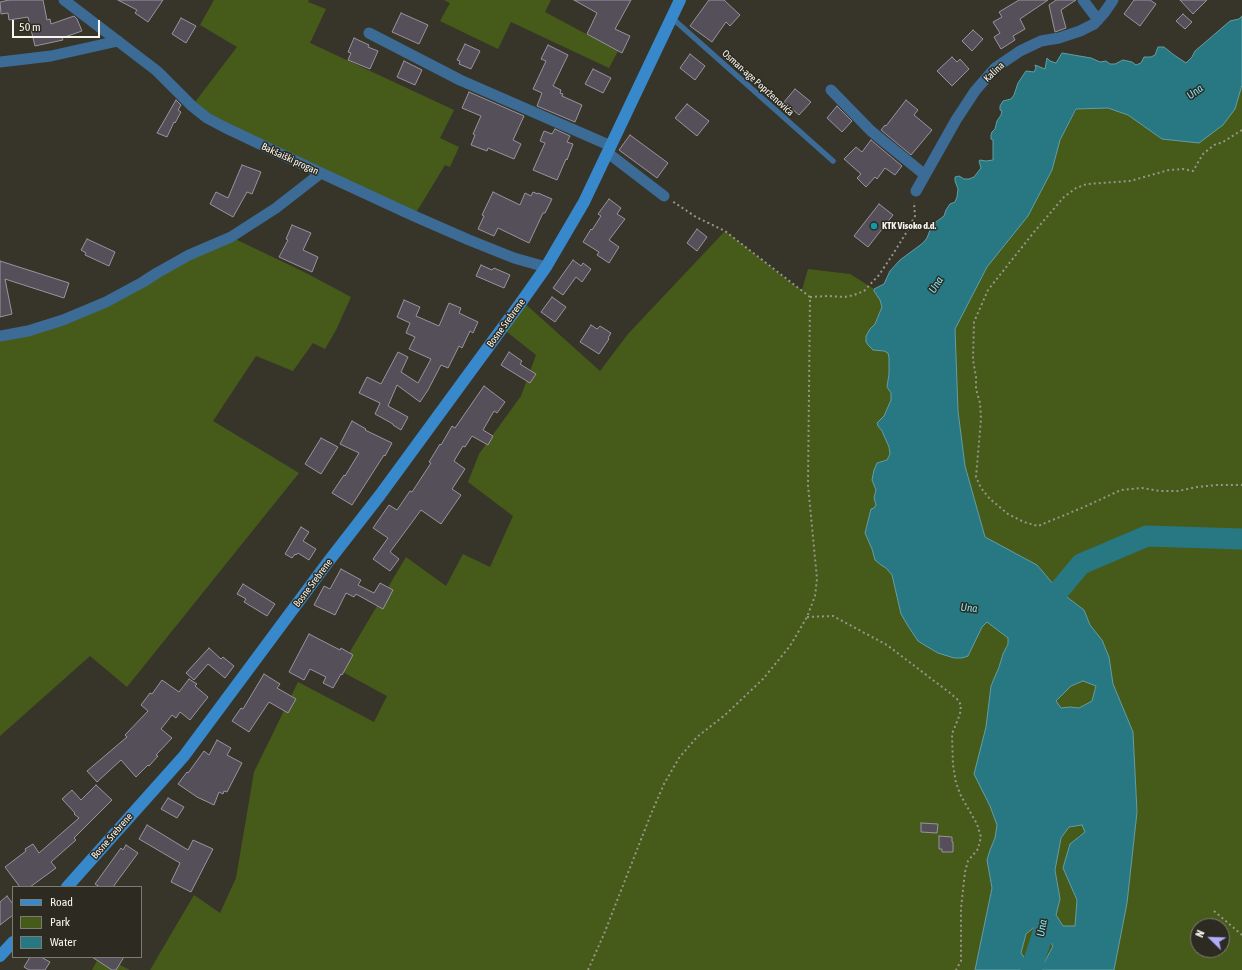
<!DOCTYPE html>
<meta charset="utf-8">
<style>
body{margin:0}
#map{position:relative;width:1242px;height:970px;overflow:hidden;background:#37352a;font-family:"Asap Condensed",sans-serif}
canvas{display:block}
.legend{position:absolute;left:12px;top:886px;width:130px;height:72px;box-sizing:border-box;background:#2d2b21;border:1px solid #7d7c73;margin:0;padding:5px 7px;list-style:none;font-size:12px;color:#f6f5ee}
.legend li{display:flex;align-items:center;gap:8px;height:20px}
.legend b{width:20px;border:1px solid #7d7c73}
.north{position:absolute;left:1190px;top:918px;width:40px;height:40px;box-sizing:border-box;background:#2d2b21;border:1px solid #7d7c73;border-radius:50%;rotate:293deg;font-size:11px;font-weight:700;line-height:16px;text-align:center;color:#f6f5ee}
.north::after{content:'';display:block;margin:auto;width:14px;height:18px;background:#b0aefa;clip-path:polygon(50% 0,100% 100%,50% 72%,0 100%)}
.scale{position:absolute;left:12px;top:20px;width:88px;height:18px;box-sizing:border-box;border:2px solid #f6f5ee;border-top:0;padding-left:5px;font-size:12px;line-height:14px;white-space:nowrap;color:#f6f5ee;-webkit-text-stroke:3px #2d2b21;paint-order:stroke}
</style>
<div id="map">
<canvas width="1242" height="970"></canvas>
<ul class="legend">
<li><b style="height:5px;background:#3888cc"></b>Road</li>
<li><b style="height:11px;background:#465b19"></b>Park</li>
<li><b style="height:11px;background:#277883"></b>Water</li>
</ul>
<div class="north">N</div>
<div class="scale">50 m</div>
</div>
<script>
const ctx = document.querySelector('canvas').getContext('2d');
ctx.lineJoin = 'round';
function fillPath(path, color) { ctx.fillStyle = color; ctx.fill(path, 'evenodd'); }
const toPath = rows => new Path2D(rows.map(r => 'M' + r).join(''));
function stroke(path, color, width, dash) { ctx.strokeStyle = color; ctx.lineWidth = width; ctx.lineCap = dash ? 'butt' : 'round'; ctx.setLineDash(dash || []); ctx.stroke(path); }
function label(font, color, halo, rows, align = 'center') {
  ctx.font = font + ' "Asap Condensed",sans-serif'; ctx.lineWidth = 3; ctx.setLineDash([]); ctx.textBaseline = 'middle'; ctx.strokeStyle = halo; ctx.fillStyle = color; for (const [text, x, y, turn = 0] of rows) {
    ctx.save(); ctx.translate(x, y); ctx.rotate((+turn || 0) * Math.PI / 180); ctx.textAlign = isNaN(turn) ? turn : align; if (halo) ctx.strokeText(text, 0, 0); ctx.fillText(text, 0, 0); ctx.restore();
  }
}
fillPath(toPath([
 [214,0,309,0,308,2,326,9,310,43,454,110,440,138,459,147,450,167,445,165,414,216,192,106,237,47,200,25],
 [444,0,551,0,545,12,618,51,609,68,511,22,498,49,440,21,450,3],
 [1242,85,1242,970,1114,970,1127,903,1137,812,1133,732,1113,684,1109,657,1102,640,1090,625,1084,610,1059,591,1037,565,985,537,965,466,958,411,955,329,987,267,1028,216,1052,170,1060,140,1077,109,1108,108,1128,115,1162,139,1223,125,1235,109],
 [1198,926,1222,926,1222,950,1198,950],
 [725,231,794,285,802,290,808,269,850,274,874,289,874,291,880,300,882,307,875,324,870,329,873,350,884,351,888,353,889,358,889,374,887,387,891,393,891,400,884,416,877,423,878,426,882,431,889,447,890,454,887,460,881,462,872,480,876,490,874,498,876,505,874,508,871,509,865,533,872,549,875,560,881,565,886,568,892,575,901,614,908,626,918,641,926,646,938,653,968,656,982,627,987,621,1008,638,1008,644,1003,654,999,667,991,686,986,727,990,806,997,825,995,838,990,850,987,860,992,888,975,970,150,970,194,895,220,913,236,878,254,772,298,682,374,722,387,696,339,670,406,557,446,586,463,554,490,567,513,516,468,482,479,454,521,396,536,355,502,328,522,301,600,371,628,334],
 [231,237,306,273,351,297,336,330,325,349,313,343,293,371,256,356,213,421,299,473,127,687,90,656,0,736,0,336,63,320],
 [1083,681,1096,686,1092,701,1079,708,1070,707,1061,708,1056,702,1071,686],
 [1082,825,1085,832,1079,836,1063,868,1077,900,1075,926,1062,926,1056,915,1060,899,1055,869,1061,838,1069,827],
 [1037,925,1053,946,1044,963,1026,960,1021,953,1026,934],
 [99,957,104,957,130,970,92,970]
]), '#465b19');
const water = toPath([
 [1242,16,1242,85,1235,109,1223,125,1199,143,1162,139,1128,115,1108,108,1076,109,1060,140,1052,170,1028,216,987,267,955,329,958,411,965,466,985,537,1037,565,1059,591,1084,610,1090,625,1102,640,1109,657,1113,684,1133,732,1137,812,1127,903,1114,970,975,970,992,888,987,860,990,850,995,838,997,825,990,806,974,774,986,727,991,686,999,667,1003,654,1008,644,1008,638,987,622,982,627,968,656,962,658,954,658,938,653,926,646,918,641,908,626,901,614,892,575,886,568,881,565,875,560,872,549,865,533,871,509,874,508,876,505,874,498,876,490,872,480,874,470,877,463,887,460,890,454,889,447,882,431,878,426,877,423,884,416,891,400,891,393,887,387,889,374,889,358,888,353,884,351,873,350,869,346,866,342,866,336,870,329,875,324,882,307,880,300,874,291,874,289,884,284,890,271,900,260,923,243,927,238,932,225,944,216,946,210,950,204,955,202,957,197,958,189,955,181,955,177,959,176,964,179,969,179,974,177,981,168,979,161,980,160,986,161,993,160,993,140,991,139,991,135,992,132,995,129,997,121,1001,115,1002,111,1000,110,1000,106,1003,101,1011,99,1014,95,1018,83,1026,71,1034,72,1036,68,1035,65,1045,69,1047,58,1050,61,1056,63,1062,53,1091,58,1100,62,1106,61,1110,64,1115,64,1123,60,1132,62,1136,65,1141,63,1144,57,1151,57,1155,55,1158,47,1164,47,1174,55,1186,63,1192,57,1195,51,1230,21,1239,19,1242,16],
 [1083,681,1096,686,1092,701,1079,708,1070,707,1061,708,1056,701,1071,686,1083,681],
 [1082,825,1085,832,1070,844,1063,868,1077,900,1075,926,1063,926,1056,915,1060,899,1055,870,1061,838,1069,827,1082,825],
 [1037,925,1053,946,1044,963,1026,960,1021,953,1026,934,1037,925]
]);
fillPath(water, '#277883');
stroke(water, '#659ea3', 1);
stroke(toPath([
 [1041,612,1081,564,1147,536,1242,539],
 [1031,970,1044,930,1045,905]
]), '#277883', 21);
const building = toPath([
 [9,0,43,0,47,20,50,19,51,24,74,16,77,19,82,31,62,38,63,40,35,46,28,17,9,20,8,13,1,14,0,2,9,0],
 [118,0,163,0,148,22,135,13,137,10,118,0],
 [574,0,631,0,615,29,630,36,622,53,587,34,597,13,574,0],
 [709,0,724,0,740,15,730,26,726,22,712,42,690,26,709,0],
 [1019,0,1048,0,1020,19,1025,29,1013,36,1015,40,1001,49,994,37,1000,33,993,22,1002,17,999,12,1019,0],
 [1056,0,1076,0,1061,10,1066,28,1055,32,1049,5,1056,0],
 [1134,0,1150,0,1156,4,1140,26,1124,14,1134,0],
 [1180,0,1207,0,1193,14,1180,0],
 [401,13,428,25,419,44,392,32,401,13],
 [1183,14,1192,22,1185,29,1176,21,1183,14],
 [181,18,196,26,186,43,172,34,181,18],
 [973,30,983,39,972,51,962,41,973,30],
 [354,38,369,45,368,47,378,51,370,69,348,60,351,53,348,52,354,38],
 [465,44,480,51,471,69,459,64,460,61,457,60,465,44],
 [548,45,568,55,553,86,561,90,560,93,563,94,562,96,582,105,575,122,537,106,542,93,533,89,546,61,541,59,548,45],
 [690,54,705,66,695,80,680,68,690,54],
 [952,57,957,62,960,59,969,69,952,86,937,71,952,57],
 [404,61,422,70,415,85,397,77,404,61],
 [593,69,611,78,603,93,585,84,593,69],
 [795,89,811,102,799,115,784,102,795,89],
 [469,92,524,116,513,140,521,144,514,159,488,148,487,151,471,145,475,135,473,134,481,116,462,108,469,92],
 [176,100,181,105,178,110,181,112,175,123,174,122,167,137,157,133,176,100],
 [906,100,918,110,914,115,932,130,911,155,881,130,885,125,886,126,906,100],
 [687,104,709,121,697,136,675,118,687,104],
 [837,106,852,121,842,132,827,118,837,106],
 [555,129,570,136,567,142,573,144,567,160,566,159,557,180,533,170,545,143,540,141,544,131,552,134,555,129],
 [630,135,668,163,657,178,619,150,630,135],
 [871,140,902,166,895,175,885,168,877,179,875,177,866,187,857,178,861,174,844,159,856,147,862,152,871,140],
 [242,165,261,172,252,194,247,192,233,217,210,204,216,192,228,198,242,165],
 [493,192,520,205,525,193,531,196,533,192,538,194,538,193,552,199,545,213,543,213,529,243,498,228,494,236,478,229,484,216,482,215,493,192],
 [609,199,621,208,617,214,625,219,609,240,619,247,609,263,597,255,599,252,583,242,591,229,592,230,601,216,598,214,609,199],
 [879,204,893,215,868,247,854,236,879,204],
 [292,225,311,233,303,250,318,257,312,272,279,257,288,240,286,239,292,225],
 [697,229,707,237,697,251,687,243,697,229],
 [87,239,115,252,109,266,85,255,86,253,81,250,87,239],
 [573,260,581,266,583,263,591,269,582,282,576,277,563,295,553,288,573,260],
 [0,261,69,283,64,298,5,279,12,314,0,317,0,261],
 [481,265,492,270,494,268,510,275,504,288,476,276,481,265],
 [552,297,566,307,555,322,541,312,552,297],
 [404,300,420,307,416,316,439,326,449,303,461,308,459,313,478,322,473,333,470,331,462,348,459,346,448,368,441,365,428,390,420,402,397,385,388,406,408,417,401,430,393,425,393,424,375,414,380,403,359,393,367,377,381,384,398,352,408,357,401,372,418,383,431,359,409,349,415,337,406,333,410,323,397,317,404,300],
 [591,325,597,329,600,326,611,333,608,338,609,339,599,354,580,342,591,325],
 [509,352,522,361,520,364,536,374,530,383,501,365,509,352],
 [484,386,505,402,497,413,494,411,483,430,493,436,488,445,472,436,465,447,463,446,454,461,465,469,452,489,461,495,441,524,421,510,390,552,399,559,390,571,373,559,388,538,373,528,389,505,397,510,410,491,412,492,431,463,429,462,440,444,441,445,452,426,455,428,484,386],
 [352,421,366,429,365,430,392,443,385,456,384,455,352,505,332,493,344,475,345,476,359,453,340,444,352,421],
 [321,438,338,447,321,474,305,464,321,438],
 [301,527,309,532,303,541,316,549,309,560,298,553,296,555,295,554,292,558,285,554,301,527],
 [341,569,361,580,358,585,374,593,380,583,393,590,383,609,356,594,354,597,346,593,335,615,314,605,324,586,330,589,341,569],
 [243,584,275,604,267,616,244,602,246,599,237,594,243,584],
 [309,634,340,650,341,648,353,655,342,675,341,674,333,688,323,683,326,677,310,669,304,680,289,672,309,634],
 [209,648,221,659,223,657,234,666,225,678,208,664,194,680,186,673,209,648],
 [264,674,280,684,277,688,296,699,288,713,269,702,249,732,232,721,241,708,243,709,264,674],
 [189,679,197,684,195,686,208,697,190,720,180,712,176,718,172,715,161,729,172,738,156,755,158,756,149,766,148,765,136,777,121,760,97,782,87,771,127,737,125,735,148,711,141,705,150,693,152,694,162,680,179,692,189,679],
 [217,740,231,748,227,755,242,763,227,792,224,791,223,794,219,792,214,805,197,797,178,784,187,772,188,773,204,751,209,755,217,740],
 [96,785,112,800,74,838,76,840,51,862,56,868,30,887,20,887,5,867,26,851,25,849,33,844,39,853,79,818,74,814,75,813,62,799,72,790,81,800,96,785],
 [168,798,184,807,177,818,161,809,168,798],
 [921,823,938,824,937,833,921,832,921,823],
 [147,825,188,850,193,840,213,849,191,892,171,882,180,863,139,839,147,825],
 [939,836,952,837,952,842,953,842,953,852,942,852,942,849,939,849,939,836],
 [126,845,138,853,113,887,100,887,95,884,121,848,123,850,126,845],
 [7,896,13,904,13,915,0,925,0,902,7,896],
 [30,957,41,957,50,962,45,970,29,970,24,967,30,957],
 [92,957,124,957,116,970,112,970,92,957]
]);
fillPath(building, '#554f59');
stroke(building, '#99939e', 1);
stroke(toPath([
 [1242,130,1223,142,1214,145,1203,154,1193,171,1183,169,1169,170,1130,181,1087,184,1076,188,1064,197,1034,232,988,290,974,322,973,360,976,377,976,389,980,403,981,419,976,477,981,488,990,499,1008,514,1024,522,1038,526,1084,507,1121,490,1142,488,1160,491,1178,491,1197,487,1217,485,1242,485],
 [810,297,828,296,845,297,854,295,864,291,879,275,893,254,906,233,915,216,914,202],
 [807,617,833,616,887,645,950,693,958,700,961,705,960,714,952,734,953,765,956,783,961,796,977,824,981,837,978,849,968,861,965,872,961,908,961,961,956,970],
 [1214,911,1242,935],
 [588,970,604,934,651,814,664,784,679,758,697,737,725,715,763,679,790,646,807,617,815,596,817,579,808,485,810,297,725,231,696,217,672,201]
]), '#97958c', 2, [2, 3]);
stroke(toPath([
 [672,18,833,161]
]), '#3c6b96', 5.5);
stroke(toPath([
 [64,0,157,71,192,106,207,118,224,127,321,173,414,216,469,240,514,258,546,267],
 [1083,0,1098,20],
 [369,33,460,80,611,146],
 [0,62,51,56,118,41],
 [831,90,871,131,925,175],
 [608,153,664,196],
 [916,191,956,120,975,91,995,68,1020,51,1041,41,1059,38,1080,31,1094,24,1104,13,1113,0],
 [0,336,28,331,63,320,106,302,143,282,157,273,189,255,231,237,276,208,321,173]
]), '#3c6b96', 11);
stroke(toPath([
 [67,887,184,756,328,562,380,495,522,301,546,267,584,202,680,0],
 [0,956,13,942]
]), '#3888cc', 12);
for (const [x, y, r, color] of [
 [874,226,4,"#0f9aa8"]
]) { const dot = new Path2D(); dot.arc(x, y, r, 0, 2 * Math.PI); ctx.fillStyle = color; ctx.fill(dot); stroke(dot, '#2d2b21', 1.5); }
label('10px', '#f6f5ee', '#2d2b21', [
 ["Kalina",994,72,-43],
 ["Osman-age Poprženovića",758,83,42],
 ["Bakšaiški progan",290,159,25],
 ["Bosne Srebrene",506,323,-54],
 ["Bosne Srebrene",313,583,-53],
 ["Bosne Srebrene",112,836,-49]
]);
label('bold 10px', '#f6f5ee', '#2d2b21', [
 ["KTK Visoko d.d.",882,226]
], 'left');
label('italic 11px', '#82e5f5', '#2d2b21', [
 ["Una",1195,92,-37],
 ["Una",936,285,-58],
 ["Una",969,608,5],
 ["Una",1042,928,-81]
]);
</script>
